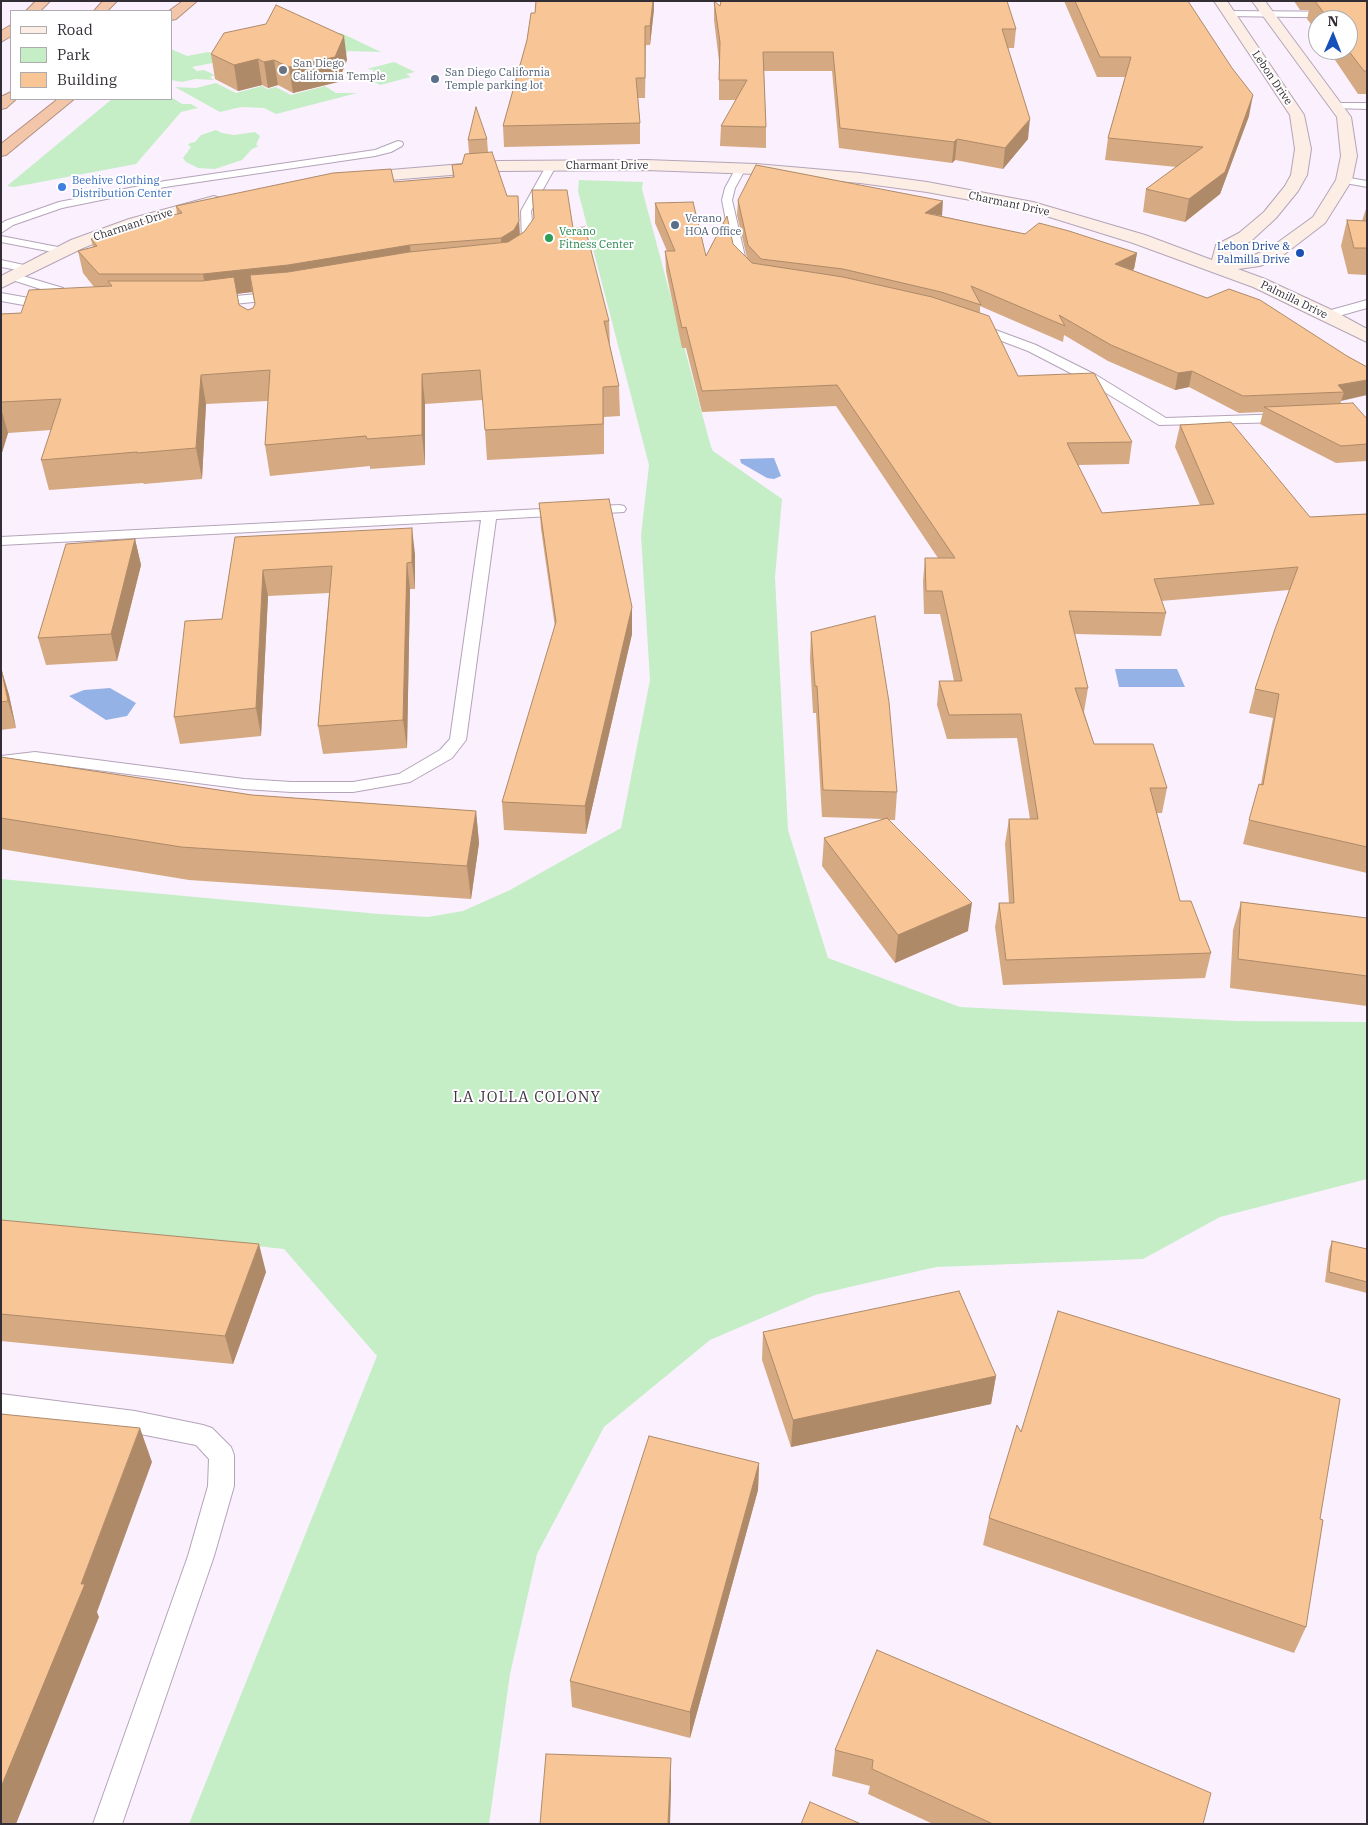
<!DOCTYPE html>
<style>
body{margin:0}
#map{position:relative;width:1368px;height:1825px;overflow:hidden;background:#fbf0fe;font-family:"IBM Plex Serif",serif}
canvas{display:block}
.frame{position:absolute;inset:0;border:2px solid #332d35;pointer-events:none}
.legend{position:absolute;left:10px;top:10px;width:162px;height:90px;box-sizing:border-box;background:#fff;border:1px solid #adabae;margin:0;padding:6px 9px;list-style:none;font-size:15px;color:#332d35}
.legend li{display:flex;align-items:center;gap:10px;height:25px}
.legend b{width:25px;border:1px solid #adabae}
.north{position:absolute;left:1308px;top:10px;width:50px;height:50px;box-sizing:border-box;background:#fff;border:1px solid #adabae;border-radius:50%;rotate:1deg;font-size:14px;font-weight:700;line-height:20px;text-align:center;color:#332d35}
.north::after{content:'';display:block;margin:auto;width:18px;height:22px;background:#1650bb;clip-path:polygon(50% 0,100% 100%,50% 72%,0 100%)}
</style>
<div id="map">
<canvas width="1368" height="1825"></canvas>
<div class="frame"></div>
<ul class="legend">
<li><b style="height:6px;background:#fceee5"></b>Road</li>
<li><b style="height:14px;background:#c5eec7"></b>Park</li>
<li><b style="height:14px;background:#f8c596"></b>Building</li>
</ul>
<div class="north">N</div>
</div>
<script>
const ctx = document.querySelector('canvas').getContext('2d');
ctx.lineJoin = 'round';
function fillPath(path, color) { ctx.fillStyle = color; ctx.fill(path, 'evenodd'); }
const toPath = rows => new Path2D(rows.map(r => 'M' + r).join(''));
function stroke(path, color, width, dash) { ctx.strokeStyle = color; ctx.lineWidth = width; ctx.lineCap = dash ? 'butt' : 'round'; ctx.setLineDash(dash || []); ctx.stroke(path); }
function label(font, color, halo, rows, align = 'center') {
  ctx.font = font + ' "IBM Plex Serif",serif'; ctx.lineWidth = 4; ctx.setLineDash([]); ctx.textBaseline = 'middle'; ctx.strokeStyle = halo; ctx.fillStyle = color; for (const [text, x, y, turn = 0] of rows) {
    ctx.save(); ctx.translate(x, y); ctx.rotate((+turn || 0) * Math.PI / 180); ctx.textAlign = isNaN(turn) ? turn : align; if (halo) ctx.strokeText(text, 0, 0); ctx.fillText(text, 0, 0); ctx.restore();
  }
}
fillPath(toPath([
 [333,33,341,33,381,52,348,51,345,55],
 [171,49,187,56,208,52,228,60,192,67,197,71,204,70,215,75,210,77,214,80,195,79,182,82,171,80],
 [394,62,415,72,406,74,411,77,380,85,362,76,370,76,374,70,367,69],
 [216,83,236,93,262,86,267,89,276,87,291,95,325,86,336,93,357,93,276,114,264,108,241,107,220,112,175,87,196,88],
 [171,97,182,104,191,104,198,108,181,112,136,164,14,187,7,186,112,99],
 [216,130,222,133,234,135,255,132,260,136,256,145,259,146,252,149,242,160,215,169,198,168,186,162,183,158,191,147,188,145,190,143,195,142,201,135],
 [579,180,643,182,642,189,711,447,713,451,782,499,775,577,788,830,828,958,960,1007,1237,1021,1367,1022,1367,1179,1220,1217,1143,1259,936,1267,815,1295,710,1340,604,1427,537,1554,510,1674,489,1824,189,1824,377,1356,284,1249,95,1229,1,1250,1,879,379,914,428,917,463,911,510,890,621,828,650,680,641,535,649,465,578,191]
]), '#c5eec7');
fillPath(toPath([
 [774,458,781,476,774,479,767,478,741,463,740,459],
 [1115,669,1177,669,1185,687,1119,687],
 [110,688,136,703,127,716,106,720,69,696,84,690]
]), '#95b2e7');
const lane = toPath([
 [1229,11,1367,12,1367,18,1226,16,1225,14,1229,11],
 [1336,103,1367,103,1367,109,1333,108,1331,106,1336,103],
 [398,141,402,142,403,144,402,146,391,152,375,156,165,187,62,208,13,225,1,233,1,224,5,221,59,202,165,181,375,150,398,141],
 [551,163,556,166,531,211,534,244,526,255,518,255,516,253,522,244,521,211,546,166,551,163],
 [741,165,746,168,735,188,732,200,746,261,754,271,748,274,744,273,734,262,722,200,725,188,737,166,741,165],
 [1344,177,1367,181,1367,187,1340,182,1339,180,1340,178,1344,177],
 [1,236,63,248,69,251,63,254,1,242,1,236],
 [1,260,33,267,35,269,29,272,1,267,1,260],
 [13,273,63,288,65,291,64,301,58,305,29,306,1,301,1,293,29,298,52,298,53,293,9,279,7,277,13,273],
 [279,292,285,296,283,299,214,306,208,302,214,298,279,292],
 [1367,300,1367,308,1328,319,1322,315,1324,312,1367,300],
 [974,322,1036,345,1096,375,1166,418,1286,414,1293,418,1286,422,1159,425,1086,381,1028,351,970,329,968,326,974,322],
 [619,505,624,506,626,509,624,512,496,519,466,740,452,758,410,782,353,792,291,792,244,789,35,762,1,766,1,756,35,752,244,779,291,782,353,782,399,774,440,750,450,739,481,520,1,545,1,537,619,505],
 [1,1394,135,1411,203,1425,212,1428,231,1447,234,1455,234,1486,214,1556,122,1824,93,1824,188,1556,208,1486,209,1459,196,1445,135,1433,1,1414,1,1394]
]);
const secondary = toPath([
 [1214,1,1227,1,1304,115,1311,149,1307,175,1298,191,1276,218,1251,241,1230,251,1229,261,1250,257,1270,248,1313,217,1336,180,1341,156,1337,117,1252,1,1265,1,1351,117,1357,156,1352,180,1325,223,1282,256,1260,266,1238,269,1265,279,1334,311,1367,329,1367,342,1253,287,1133,243,1030,211,927,192,860,183,756,174,646,170,499,171,354,183,348,181,346,178,348,175,354,173,499,161,646,160,756,164,860,173,927,182,1033,202,1145,235,1212,260,1216,245,1239,233,1264,212,1285,186,1291,175,1295,149,1290,115,1214,1],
 [214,196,220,198,222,201,220,204,141,225,83,248,1,288,1,276,71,240,129,219,214,196]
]);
const highway = toPath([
 [36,1,50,1,40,11,26,11,36,1],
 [103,1,117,1,107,11,94,11,103,1],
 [183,1,197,1,176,19,171,20,171,11,169,11,183,1],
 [11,25,11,36,1,42,1,31,11,25],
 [11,92,11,99,16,99,6,108,1,109,1,97,11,92],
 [58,99,74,99,6,155,1,156,1,144,58,99]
]);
stroke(lane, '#b4a4b9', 2);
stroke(secondary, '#b4a4b9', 2);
stroke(highway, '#b09080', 2);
fillPath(lane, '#fff');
fillPath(secondary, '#fceee5');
fillPath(highway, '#f4c6a9');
fillPath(toPath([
 [536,1,654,1,654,9,650,45,646,45,645,98,638,98,640,123,640,144,504,147,503,126,535,13],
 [714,1,720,6,1016,29,1014,48,1008,48,1028,139,1003,169,955,160,952,163,839,148,832,71,764,71,766,127,766,148,720,146,721,126,736,100,719,100,719,61,714,20],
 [1064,1,1188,1,1249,116,1220,194,1185,222,1143,212,1146,189,1177,167,1105,160,1108,138,1125,77,1097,77],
 [1294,1,1367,1,1367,94,1358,94,1335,60,1336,57,1331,50,1348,50,1348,20,1318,20,1318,33,1307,19,1309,10,1300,10],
 [211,54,347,60,338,82,293,93,278,85,268,88,262,85,238,91,215,79],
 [487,139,488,152,507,196,519,218,520,235,524,232,534,219,532,190,573,228,609,321,610,346,619,386,620,416,604,417,604,454,487,460,483,400,425,404,425,465,370,469,370,466,270,476,265,445,268,401,206,404,202,479,144,484,143,483,49,490,41,460,51,430,8,433,1,456,1,314,21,313,94,287,83,273,78,251,93,247,91,239,116,233,115,228,177,214,176,206,394,182,453,178,452,165,462,164,469,153,468,140],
 [252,292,255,305,253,308,248,310,239,305,237,294],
 [738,200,941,216,1025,234,1137,253,1134,269,1132,270,1347,356,1367,367,1341,401,1341,403,1367,419,1367,461,1336,463,1260,424,1263,412,1239,413,1189,387,1175,390,1108,361,1064,335,1063,342,980,306,980,313,1018,376,1132,442,1129,464,1078,465,1102,513,1200,505,1175,447,1180,425,1310,517,1367,514,1367,873,1243,844,1249,820,1261,784,1273,718,1249,713,1255,689,1289,590,1161,601,1166,613,1161,636,1075,634,1088,688,1084,712,1094,744,1167,788,1162,813,1157,813,1180,901,1211,953,1205,978,1003,985,995,927,999,903,1009,903,1005,844,1009,819,1030,819,1017,738,947,739,937,705,939,681,954,681,940,614,924,614,923,581,925,558,938,558,836,406,702,412,686,348,682,348,666,271,665,251,667,251,655,223,655,203,706,256,733,244,747,258,737,215],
 [1367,206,1367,275,1348,274,1341,246,1347,220,1362,221],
 [539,503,632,607,632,634,586,834,504,830,502,802,555,627,541,529],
 [235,537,415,554,415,589,410,589,407,748,323,754,318,726,329,593,268,596,261,736,180,744,174,717,222,619],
 [135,539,141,565,117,661,46,665,38,638],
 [811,632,897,792,895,820,888,820,968,931,895,963,822,866,824,838,883,819,822,817,816,713,813,713,810,659],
 [1,668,9,695,16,728,1,730],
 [1,757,252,795,476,811,479,843,471,899,189,880,1,849],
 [1241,902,1367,918,1367,1006,1230,988,1233,930],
 [1,1220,266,1272,233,1364,1,1341],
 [1332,1241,1367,1249,1367,1293,1325,1282,1329,1250],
 [763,1332,996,1376,991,1404,791,1447,762,1360],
 [1021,1432,1306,1627,1294,1653,983,1545,989,1518],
 [759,1463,758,1490,690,1738,572,1707,570,1681],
 [835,1750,1203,1824,933,1824,868,1794,870,1786,832,1776]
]), '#d5a981');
fillPath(toPath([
 [653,1,654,1,654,9,650,45,650,26],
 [344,36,347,60,338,82,293,93,289,67],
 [258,59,262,85,238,91,234,65],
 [274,60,278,85,268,88,264,62],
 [1253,95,1249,116,1220,194,1185,222,1189,199],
 [1030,119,1028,139,1003,169,1005,148],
 [957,139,955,160,952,163,954,142],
 [518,196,520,244,502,261,501,238],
 [943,201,942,216,925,213],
 [410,245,412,268,250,275,252,292,207,297,203,274],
 [1137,253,1134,269,1113,280,1115,264],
 [1192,371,1189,387,1175,390,1178,373],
 [422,374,425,404,425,465,422,435],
 [201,375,206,404,202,479,196,448],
 [1367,380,1367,395,1341,401,1344,392,1338,385],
 [1,408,8,433,1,456],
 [412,528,415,554,415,589,412,562],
 [135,539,141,565,117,661,111,634],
 [407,563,410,589,407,748,403,720],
 [263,570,268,596,261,736,256,708],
 [632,607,632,634,586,834,585,806],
 [1,668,9,695,16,728,8,701],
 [476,811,479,843,471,899,467,866],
 [972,903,968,931,895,963,898,935],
 [259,1244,266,1272,233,1364,225,1336],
 [996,1376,991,1404,791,1447,793,1420],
 [140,1428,152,1462,97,1612,99,1617,16,1824,1,1824,1,1787,81,1584],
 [759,1463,758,1490,690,1738,690,1712],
 [671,1758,671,1791,670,1824,668,1824]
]), '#ae8a69');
const building = toPath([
 [536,1,653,1,650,26,645,26,645,78,636,78,640,123,503,126,527,40,531,13,535,13,536,1],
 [714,1,720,6,721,1,1007,1,1016,29,1002,29,1030,119,1005,148,957,139,954,142,840,128,833,52,763,52,766,127,721,126,747,80,719,80,720,42,714,1],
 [1075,1,1188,1,1232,68,1253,95,1225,172,1189,199,1146,189,1203,147,1108,138,1131,57,1100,57,1075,1],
 [1315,1,1367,1,1367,71,1364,71,1348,50,1348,20,1329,20,1315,1],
 [276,5,344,36,335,57,289,67,274,60,264,62,258,59,234,65,211,54,224,33,266,24,276,5],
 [476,107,487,139,468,140,476,107],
 [492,152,507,196,518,196,519,221,514,230,501,238,410,245,288,265,203,274,99,274,78,251,97,246,91,239,119,232,115,228,182,213,176,206,333,173,391,169,394,182,454,177,452,165,462,164,465,154,492,152],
 [756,165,943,201,925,213,1025,234,1039,223,1069,231,1137,253,1115,264,1207,298,1229,289,1260,300,1347,356,1367,367,1367,380,1338,385,1344,392,1243,396,1192,371,1178,373,1111,345,1059,315,1065,326,971,286,981,305,941,292,843,269,761,259,748,245,738,200,756,165],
 [532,190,567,190,573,228,585,227,609,321,604,321,619,386,603,387,603,424,485,430,480,370,422,374,422,435,367,439,366,436,265,445,270,370,201,375,196,448,137,453,137,452,41,460,61,399,1,402,1,314,21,313,29,290,112,286,108,281,202,281,234,277,239,305,248,310,253,308,255,304,250,275,288,272,409,252,508,242,524,232,534,218,532,190],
 [693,202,706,256,727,216,733,244,752,263,843,277,932,297,989,316,1018,376,1094,373,1132,442,1067,443,1102,513,1214,504,1180,425,1231,422,1310,517,1367,514,1367,847,1249,820,1259,784,1263,785,1279,694,1255,689,1275,629,1298,567,1154,579,1166,613,1069,611,1088,688,1075,688,1094,744,1153,744,1167,788,1150,788,1180,901,1191,901,1211,953,1006,960,999,903,1014,903,1009,819,1038,819,1021,714,949,715,939,681,962,681,942,591,926,591,925,558,955,558,837,385,702,391,686,327,682,328,665,251,675,251,655,203,693,202],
 [1347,220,1367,221,1367,248,1354,248,1347,220],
 [1353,403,1367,419,1367,444,1341,446,1264,407,1353,403],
 [609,499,632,607,585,806,502,802,556,622,539,503,609,499],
 [412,528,412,562,407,563,403,720,318,726,332,566,263,570,256,708,174,717,185,621,222,619,235,537,412,528],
 [135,539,111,634,38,638,66,544,135,539],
 [875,616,889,702,897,792,823,790,817,686,815,686,811,632,875,616],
 [1,668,8,701,1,702,1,668],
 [1,757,252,795,476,811,467,866,181,847,1,818,1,757],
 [887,818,972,903,898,935,824,838,887,818],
 [1241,902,1367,918,1367,976,1238,959,1241,902],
 [1,1220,259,1244,225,1336,1,1314,1,1220],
 [1332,1241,1367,1249,1367,1282,1329,1272,1332,1241],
 [959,1291,996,1376,793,1420,763,1332,959,1291],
 [1058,1311,1340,1399,1320,1519,1323,1520,1306,1627,989,1518,1017,1425,1021,1432,1058,1311],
 [1,1414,140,1428,81,1584,85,1584,1,1787,1,1414],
 [649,1436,759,1463,690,1712,570,1681,649,1436],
 [877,1650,1211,1793,1203,1824,993,1824,872,1769,873,1760,835,1750,877,1650],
 [546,1754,671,1758,668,1824,540,1824,546,1754],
 [810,1802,861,1824,801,1824,810,1802]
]);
fillPath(building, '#f8c596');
stroke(building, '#ae8a69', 1);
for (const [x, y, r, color] of [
 [283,70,5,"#6b7280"],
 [435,79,5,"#5c6f8a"],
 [62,187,5,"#3f7fe0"],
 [675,225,5,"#5c6f8a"],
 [549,238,5,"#2e9e5b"],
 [1300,253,5,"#1a4fb4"]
]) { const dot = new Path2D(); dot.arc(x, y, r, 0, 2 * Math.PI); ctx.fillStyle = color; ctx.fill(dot); stroke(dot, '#fff', 2); }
label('11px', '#5b616d', '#fff', [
 ["San Diego",293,64],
 ["California Temple",293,77]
], 'left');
label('11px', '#4e5e75', '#fff', [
 ["San Diego California",445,73],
 ["Temple parking lot",445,86],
 ["Verano",685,219],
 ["HOA Office",685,232]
], 'left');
label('11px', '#332d35', '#fff', [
 ["Lebon Drive",1272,78,56],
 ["Charmant Drive",607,166],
 ["Charmant Drive",1009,204,12],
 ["Charmant Drive",133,225,-18],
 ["Palmilla Drive",1294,300,26]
]);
label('11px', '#366cbe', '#fff', [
 ["Beehive Clothing",72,181],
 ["Distribution Center",72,194]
], 'left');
label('11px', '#27864d', '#fff', [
 ["Verano",559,232],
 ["Fitness Center",559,245]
], 'left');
label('11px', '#164399', '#fff', [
 ["Lebon Drive &",1290,247],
 ["Palmilla Drive",1290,260]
], 'right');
ctx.letterSpacing = '1px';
label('15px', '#423446', '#fff', [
 ["LA JOLLA COLONY",527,1098]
]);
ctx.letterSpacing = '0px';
</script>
